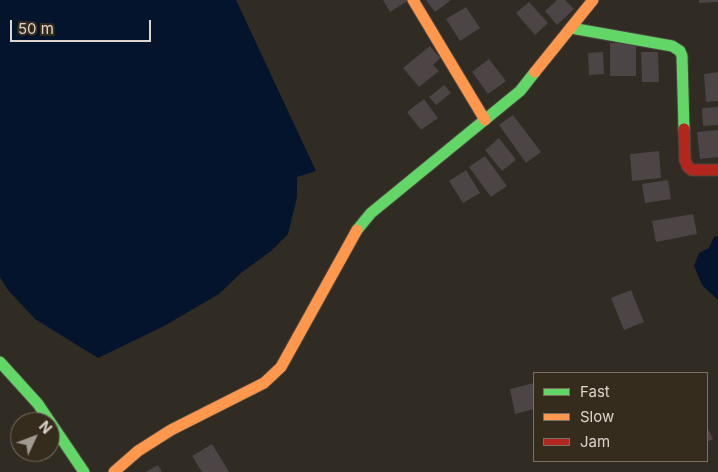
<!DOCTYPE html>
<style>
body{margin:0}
#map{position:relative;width:718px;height:472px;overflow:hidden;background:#302b23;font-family:Inter,sans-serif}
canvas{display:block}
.legend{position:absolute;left:533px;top:372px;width:175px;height:90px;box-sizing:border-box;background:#362c1d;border:1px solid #797063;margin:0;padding:6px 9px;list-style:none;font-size:15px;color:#ddd6cd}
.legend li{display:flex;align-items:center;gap:10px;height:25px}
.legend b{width:25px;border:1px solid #797063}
.north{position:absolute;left:10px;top:412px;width:50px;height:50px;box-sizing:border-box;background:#362c1d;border:1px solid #797063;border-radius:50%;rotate:47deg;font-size:14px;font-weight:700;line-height:20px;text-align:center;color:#ddd6cd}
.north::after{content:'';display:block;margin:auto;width:18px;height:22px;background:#a09a92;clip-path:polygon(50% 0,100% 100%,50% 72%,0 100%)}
.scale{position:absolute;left:10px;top:20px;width:141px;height:22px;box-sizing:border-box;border:2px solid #ddd6cd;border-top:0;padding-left:6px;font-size:15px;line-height:18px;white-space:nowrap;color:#ddd6cd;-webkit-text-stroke:4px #362c1d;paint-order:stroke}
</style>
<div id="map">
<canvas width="718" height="472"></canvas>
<ul class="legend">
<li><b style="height:6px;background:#63d668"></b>Fast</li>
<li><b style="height:6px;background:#ff974d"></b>Slow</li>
<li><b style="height:6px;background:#b3261e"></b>Jam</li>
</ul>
<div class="north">N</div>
<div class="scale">50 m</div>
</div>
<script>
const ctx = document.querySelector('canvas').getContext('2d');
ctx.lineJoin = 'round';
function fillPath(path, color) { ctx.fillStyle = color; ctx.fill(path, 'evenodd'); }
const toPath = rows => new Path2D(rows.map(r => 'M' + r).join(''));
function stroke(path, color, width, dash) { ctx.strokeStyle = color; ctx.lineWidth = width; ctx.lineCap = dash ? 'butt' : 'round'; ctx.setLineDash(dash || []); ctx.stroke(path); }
fillPath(toPath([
 [0,0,236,0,316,171,297,177,297,197,288,234,271,251,241,273,219,294,164,326,98,358,35,319,8,290,0,277],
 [718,236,718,300,702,285,694,266,699,253,709,248,714,237]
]), '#04142d');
fillPath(toPath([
 [383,0,409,0,390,12],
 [426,0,451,0,435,12],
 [557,0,565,0,574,9,557,25,545,11],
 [699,0,718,0,718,2,699,3],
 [529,2,548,23,535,35,516,13],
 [466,7,480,28,460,41,446,19],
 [610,43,636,43,636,76,610,76],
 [430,46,440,58,433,65,439,71,419,87,403,68],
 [603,52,604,74,589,75,588,53],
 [641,52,658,52,659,82,642,82],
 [489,59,506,81,488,94,472,72],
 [718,72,718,101,706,102,704,74],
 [444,85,451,93,436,105,429,97],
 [424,99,438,118,421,130,407,112],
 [718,107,718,125,703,126,702,108],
 [513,115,541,152,526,163,499,125],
 [718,130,718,157,700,159,697,132],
 [499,138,516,160,502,171,485,150],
 [659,151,661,178,632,181,630,154],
 [485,156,507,186,491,197,469,167],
 [466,170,480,193,463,203,449,181],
 [668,180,671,199,645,203,642,184],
 [693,214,697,234,656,242,652,221],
 [631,290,644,322,624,330,611,298],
 [534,383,534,409,515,414,510,389],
 [707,426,713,439,707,442],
 [212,444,229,472,202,472,192,456],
 [158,465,162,472,146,472]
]), '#4d4445');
const fast = toPath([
 [571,28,672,46,680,51,682,56,684,129],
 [357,230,371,213,520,91,535,72],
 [0,362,38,404,84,472]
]);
const slow = toPath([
 [413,0,485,120],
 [535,72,593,0],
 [114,472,138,451,171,430,264,383,281,367,357,230]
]);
const jam = toPath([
 [684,129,685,160,688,167,692,170,718,170]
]);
stroke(fast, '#4b463f', 13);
stroke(slow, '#4b463f', 13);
stroke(jam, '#4b463f', 13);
stroke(fast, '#63d668', 11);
stroke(slow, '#ff974d', 11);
stroke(jam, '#b3261e', 11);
</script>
